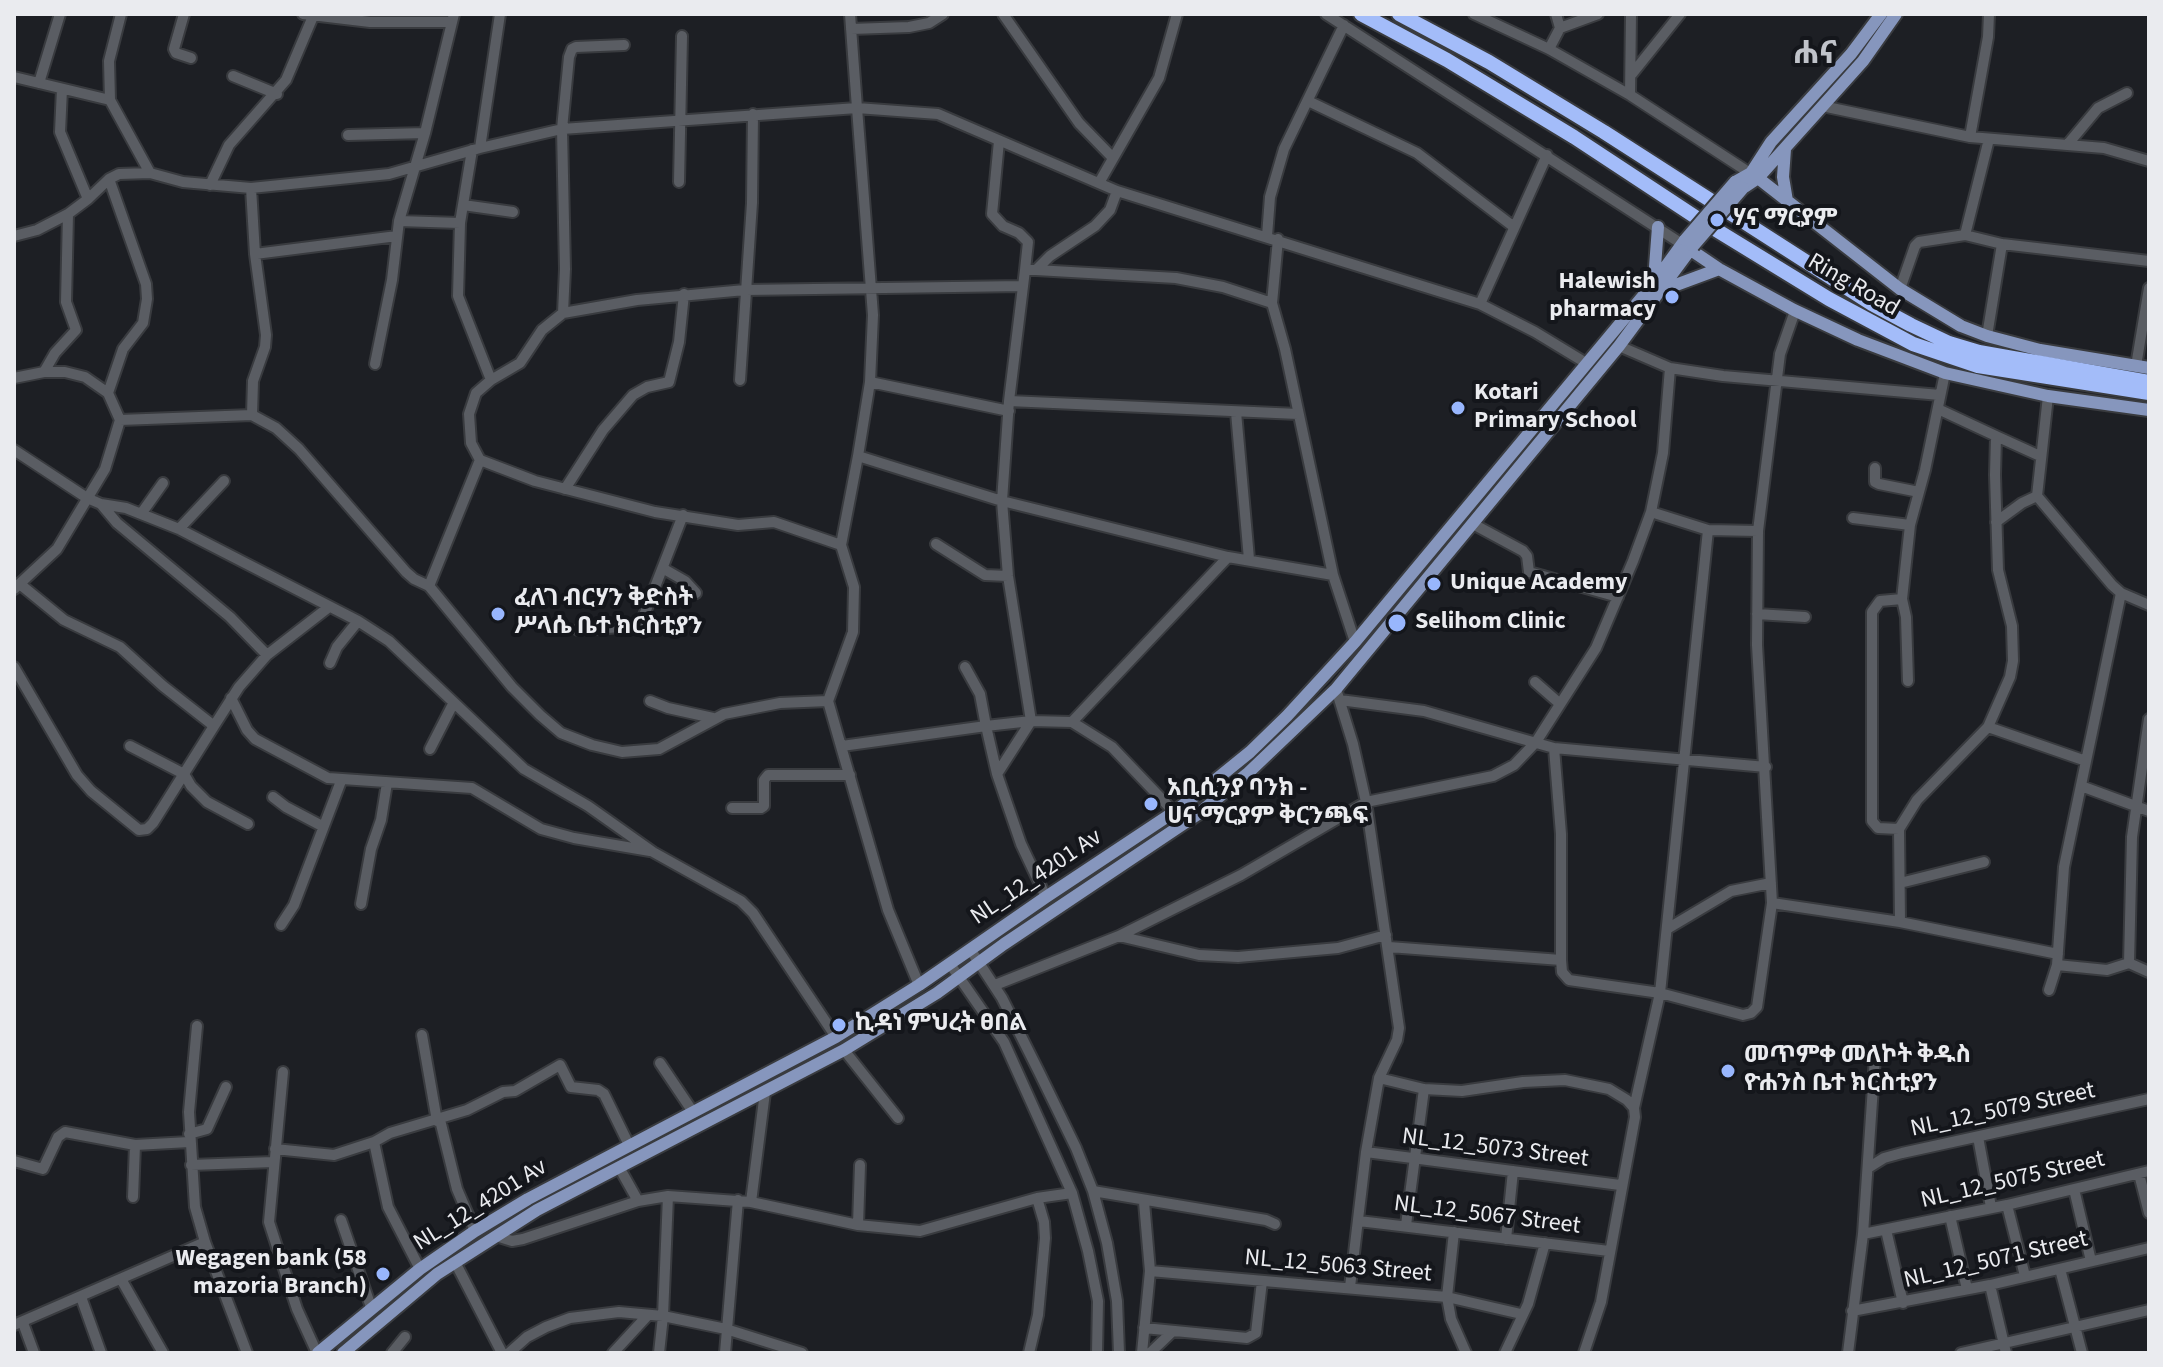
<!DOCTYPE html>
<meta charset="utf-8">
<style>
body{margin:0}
#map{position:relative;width:2163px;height:1367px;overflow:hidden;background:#1d1f24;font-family:"Source Sans 3",sans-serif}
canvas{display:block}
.frame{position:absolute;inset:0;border:16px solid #eaebef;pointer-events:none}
</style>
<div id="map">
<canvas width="2163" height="1367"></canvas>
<div class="frame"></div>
</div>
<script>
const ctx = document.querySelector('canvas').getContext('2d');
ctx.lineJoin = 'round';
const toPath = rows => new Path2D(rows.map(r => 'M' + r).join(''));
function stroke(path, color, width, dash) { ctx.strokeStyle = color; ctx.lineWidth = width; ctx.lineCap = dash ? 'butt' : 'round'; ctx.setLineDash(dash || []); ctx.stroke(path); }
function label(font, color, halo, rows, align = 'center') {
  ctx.font = font + ' "Source Sans 3","Noto Sans Ethiopic",sans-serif'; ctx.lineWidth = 8; ctx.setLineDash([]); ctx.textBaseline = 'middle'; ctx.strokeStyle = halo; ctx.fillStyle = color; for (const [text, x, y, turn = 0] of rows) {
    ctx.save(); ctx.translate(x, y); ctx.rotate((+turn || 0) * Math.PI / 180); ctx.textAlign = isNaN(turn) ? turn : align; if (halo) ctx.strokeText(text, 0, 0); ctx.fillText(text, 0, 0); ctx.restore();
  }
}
const minor = toPath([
 [184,14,174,49,176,53,191,58],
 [303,14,370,22,452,22],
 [850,14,857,108,938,114,1117,191,1480,304,1535,332,1586,363],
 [1003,14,1079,123,1113,158],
 [1326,14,1682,244],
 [1474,14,1549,49,1630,95,1756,177],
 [1560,28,1598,14],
 [851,29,909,27,929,23,943,14],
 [1549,49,1560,28,1556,14],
 [1632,74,1680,14],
 [233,76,277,94],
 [14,77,110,100,150,173,183,182,251,188,389,174,480,148,562,129,857,108,873,315,870,382,858,456,1002,501,1008,576,1031,721,1072,722,1112,747,1174,812],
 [39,83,60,14],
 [1630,95,1631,14],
 [110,100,109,61,121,14],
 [1308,101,1417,153,1514,227],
 [1822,106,1970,137,2104,148,2149,161],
 [348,135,425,133],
 [1970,137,1988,37,1989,14],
 [999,141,992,214,1003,226,1019,233,1028,242,1025,270],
 [2068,144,2098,108,2127,93],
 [480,148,500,14],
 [472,150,460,223,458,296,491,380],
 [679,182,682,36],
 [1099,183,1159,78,1177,14],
 [210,185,229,145,286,80,314,14],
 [251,188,255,254,397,236],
 [1117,191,1110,210,1095,226,1050,256,1036,270,1025,270,1009,401,1002,501,1228,557,1333,575],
 [88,199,109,179,119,174,150,173],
 [463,205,513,212],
 [399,221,460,223],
 [1965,235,1989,139],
 [14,236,37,230,68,214,88,199,60,132,62,89],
 [1267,236,1270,197,1284,149,1344,25],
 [1036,270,1176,278,1223,287,1272,303,1285,349,1333,575,1355,642],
 [1900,289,1915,246,1919,242,1965,235,2002,244,2149,261],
 [1272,303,1278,239],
 [1480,304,1547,155],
 [563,313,565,269,562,129,569,57,572,49,576,47,624,45],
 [1987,336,2002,244],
 [1619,346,1670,368,1723,376,1940,395],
 [375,364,392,280,399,221,425,133,454,14],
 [2136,366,2149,288],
 [44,372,55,353,76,330,66,302,68,214],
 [14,378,44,372,65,372,85,377,108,393,120,420],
 [740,380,752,203,753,114],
 [870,382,1009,411],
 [108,393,123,349,143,323,147,299,146,284,109,179],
 [1009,401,1298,414],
 [1236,412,1249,559],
 [252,415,276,428,299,449,406,572,414,579,429,586,480,460],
 [1996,436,2040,456],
 [14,450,87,498,101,504,126,508,179,529,358,621,389,641,524,769,588,806,653,852,741,901,753,913,836,1037],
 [1875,468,1875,482,1879,484,1919,492],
 [565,489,603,430,633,395,647,387,669,382,679,342,684,294],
 [2037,496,2112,585,2121,593,2149,605],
 [2037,496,2048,396],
 [101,504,117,523,230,617,267,655,329,607],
 [1651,512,1708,530,1758,531],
 [141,514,163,483],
 [1853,518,1910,525],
 [1996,522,2022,503,2037,496],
 [1473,524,1523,551,1527,556,1529,572,1618,597],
 [179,529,224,481],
 [936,544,985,575,1008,576],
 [841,545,858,456],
 [664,569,685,581,696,593],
 [21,585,64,620,120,647,163,686,214,726,239,687,267,655],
 [429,586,512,687,540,715,561,733,592,745,622,752,659,749,724,714,780,703,828,701],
 [14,589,57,549,105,469,120,420,252,415,253,381,265,347,266,335,255,254],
 [2121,593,2064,867,2057,965,2107,970,2129,963,2149,972],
 [1902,599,1906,617,1908,681],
 [1757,614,1805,617],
 [578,630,636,626,641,623,683,515],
 [330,663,337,647,358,621],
 [14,667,77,775,91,791,139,830,147,829,153,823,214,726],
 [965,667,980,694,986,726,1031,721],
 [1535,682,1559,703],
 [1336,689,1353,744,1366,802,1399,1028,1397,1040,1379,1078,1366,1152,1350,1287],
 [231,698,247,730,255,739,328,778,472,788,541,829,574,838,650,851],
 [1340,700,1424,711,1554,748,1766,767],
 [650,701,668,708,713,718],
 [1031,721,997,774,1021,844,1046,897],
 [1072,722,1228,557],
 [1988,727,2086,761],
 [130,746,184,774,191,786,207,802,248,824],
 [842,746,986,726,997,774],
 [1554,748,1561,834,1561,960],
 [430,749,453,704],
 [2081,786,2149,811],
 [273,797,286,807,322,826],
 [732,808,761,808,764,806,764,780,768,775,850,775],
 [1899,829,1878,828,1872,821,1872,612,1880,601,1902,599,1910,525,1925,470,1945,373],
 [1900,883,1984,862],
 [1772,903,1900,922,2058,954],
 [361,904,371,849,381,820,387,783],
 [1900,922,1899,829,1917,800,1988,727,2010,677,2013,661,2012,626,1998,570,1995,475,1996,436,1938,409],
 [281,925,294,905,341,781],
 [1667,929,1731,891,1771,883],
 [1119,936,1241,875,1366,802,1493,776,1514,765,1536,742,1596,648,1633,561,1651,512,1663,453,1670,368],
 [1389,947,1561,960,1562,972,1569,980,1660,993,1743,1015,1751,1013,1757,1007,1772,903,1757,645,1758,531,1780,354,1795,311],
 [970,949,1002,998,1039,1072,1076,1148,1093,1191,1107,1243,1117,1301,1119,1353],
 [2129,963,2132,837,2149,719],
 [950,964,1004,1042,1072,1193,1088,1251,1098,1301,1097,1353],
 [919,985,888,910,828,701,853,632,854,587,841,545,774,522,738,525,655,512,535,481,480,460,471,443,469,414,476,393,491,380,520,363,542,330,563,313,637,300,745,290,1023,286],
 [995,985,1119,936,1199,955,1238,957,1338,948,1386,935],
 [2049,990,2057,965],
 [197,1026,189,1112,195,1207,205,1242,247,1353],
 [422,1035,437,1121],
 [844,1050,898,1118],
 [660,1063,693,1112],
 [283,1072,269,1222,297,1309,317,1353],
 [1379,1078,1424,1089,1462,1091,1523,1082,1565,1080,1609,1089,1627,1100,1634,1108],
 [440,1120,457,1189,475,1231],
 [189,1134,207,1129,226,1087],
 [1978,1137,1991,1207],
 [374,1142,390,1133,467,1110,503,1092,515,1091,560,1065,571,1087,598,1090,604,1094,629,1145],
 [275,1149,334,1155,374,1142,388,1207,420,1269],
 [1366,1152,1620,1185],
 [14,1161,43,1169,58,1137,65,1132,135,1145,189,1142],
 [191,1165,273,1162],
 [619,1167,638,1201],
 [1868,1168,1884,1158,1902,1153,2149,1099],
 [2139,1174,2149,1213],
 [2074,1189,2091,1261],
 [1093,1191,1266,1220,1275,1224],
 [133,1197,135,1145],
 [751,1202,765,1092],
 [2007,1205,2025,1276],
 [1950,1216,1967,1289],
 [341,1220,371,1307],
 [1359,1221,1609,1251],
 [858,1225,860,1165],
 [1406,1225,1424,1089],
 [1886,1230,1903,1303],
 [1454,1232,1447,1297,1451,1319,1466,1353],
 [1863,1234,2007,1205,2149,1171],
 [496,1236,512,1241,523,1239,638,1201,668,1196,751,1202,858,1225,920,1231,1037,1198,1072,1193],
 [1506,1239,1513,1171],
 [455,1262,502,1353],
 [2060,1269,2082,1353],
 [1150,1271,1447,1297,1521,1314],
 [121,1279,163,1353],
 [1990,1285,2006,1353],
 [81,1297,101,1353],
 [1852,1311,1990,1285,2149,1248],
 [23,1323,34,1353],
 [14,1325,205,1242],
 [1144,1328,1247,1338,1256,1333,1262,1281],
 [392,1353,405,1337],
 [509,1353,527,1337,546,1327,570,1318,619,1312,663,1316,726,1329,802,1353],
 [613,1353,648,1315],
 [659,1353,663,1316,668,1196],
 [725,1353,738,1200],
 [1029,1353,1038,1315,1045,1238,1044,1222,1037,1198],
 [1142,1353,1150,1271,1144,1202],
 [1150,1353,1173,1331],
 [1505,1353,1528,1304,1545,1243],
 [1584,1353,1601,1302,1635,1117,1634,1108,1660,993,1708,530],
 [1848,1353,1863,1234,1875,1057],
 [1961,1353,2149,1310]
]);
const major = toPath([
 [1785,149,1783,177,1787,201],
 [1758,178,1900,289,1961,326,1987,336,2040,350,2149,368],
 [1735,182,1751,173,1771,142,1851,54,1881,14],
 [1743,188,1758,178,1863,61,1896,14],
 [1685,246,1719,269,1794,310,1858,340,1945,373,2048,396,2149,410],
 [1654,280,1658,227],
 [1665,289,1719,269],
 [318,1353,420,1269,475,1231,528,1199,836,1037,919,985,1046,897,1174,812,1213,782,1250,752,1287,716,1355,642,1653,284,1685,240],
 [343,1353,437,1274,537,1210,844,1050,937,993,1004,944,1198,814,1247,774,1336,689,1619,346,1693,246]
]);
const highway = toPath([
 [1361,14,1447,60,1574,137,1700,220,1829,299,1913,344,1978,366,2149,393],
 [1399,14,1489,62,1604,132,1872,304,1911,325,1949,343,1979,352,2149,382]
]);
stroke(minor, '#393b3f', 14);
stroke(major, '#393b3f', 16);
stroke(highway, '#393b3f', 18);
stroke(minor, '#5a5d63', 10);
stroke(major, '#8696bd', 12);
stroke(highway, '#a3bcf9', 14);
const majorBridge = toPath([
 [1685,240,1735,182],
 [1693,246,1743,188]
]);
stroke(majorBridge, '#393b3f', 16, []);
stroke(majorBridge, '#8696bd', 12);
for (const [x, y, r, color] of [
 [1717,220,8,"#98b6fd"],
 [1672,297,8,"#98b6fd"],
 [1458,408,8,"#98b6fd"],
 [1434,584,8,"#98b6fd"],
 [498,614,8,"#98b6fd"],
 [1397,623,10,"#98b6fd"],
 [1151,804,8,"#98b6fd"],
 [839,1025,8,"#98b6fd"],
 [1728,1071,8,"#98b6fd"],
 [383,1274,8,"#98b6fd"]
]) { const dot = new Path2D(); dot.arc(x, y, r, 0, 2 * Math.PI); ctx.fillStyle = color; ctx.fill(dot); stroke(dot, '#14161b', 3); }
label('bold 24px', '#eaebef', '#14161b', [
 ["ሃና ማርያም",1733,220],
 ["Halewish",1656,283,"right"],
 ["pharmacy",1656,311,"right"],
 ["Kotari",1474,394],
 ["Primary School",1474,422],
 ["Unique Academy",1450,584],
 ["ፈለገ ብርሃን ቅድስት",514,600],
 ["ሥላሴ ቤተ ክርስቲያን",514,628],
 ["Selihom Clinic",1415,623],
 ["አቢሲንያ ባንክ -",1167,790],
 ["ሀና ማርያም ቅርንጫፍ",1167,818],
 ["ኪዳነ ምህረት ፀበል",855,1025],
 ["መጥምቀ መለኮት ቅዱስ",1744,1057],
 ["ዮሐንስ ቤተ ክርስቲያን",1744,1085],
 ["Wegagen bank (58",367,1260,"right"],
 ["mazoria Branch)",367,1288,"right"]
], 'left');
label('24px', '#eaebef', '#14161b', [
 ["Ring Road",1853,286,30],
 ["NL_12_4201 Av",1037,878,-34],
 ["NL_12_5079 Street",2003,1111,-12],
 ["NL_12_5073 Street",1495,1149,7],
 ["NL_12_5075 Street",2013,1181,-13],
 ["NL_12_4201 Av",481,1206,-32],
 ["NL_12_5067 Street",1487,1216,7],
 ["NL_12_5071 Street",1996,1261,-13],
 ["NL_12_5063 Street",1338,1267,5]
]);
label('bold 32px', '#c0c3ca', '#14161b', [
 ["ሐና",1815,56]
]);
</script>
